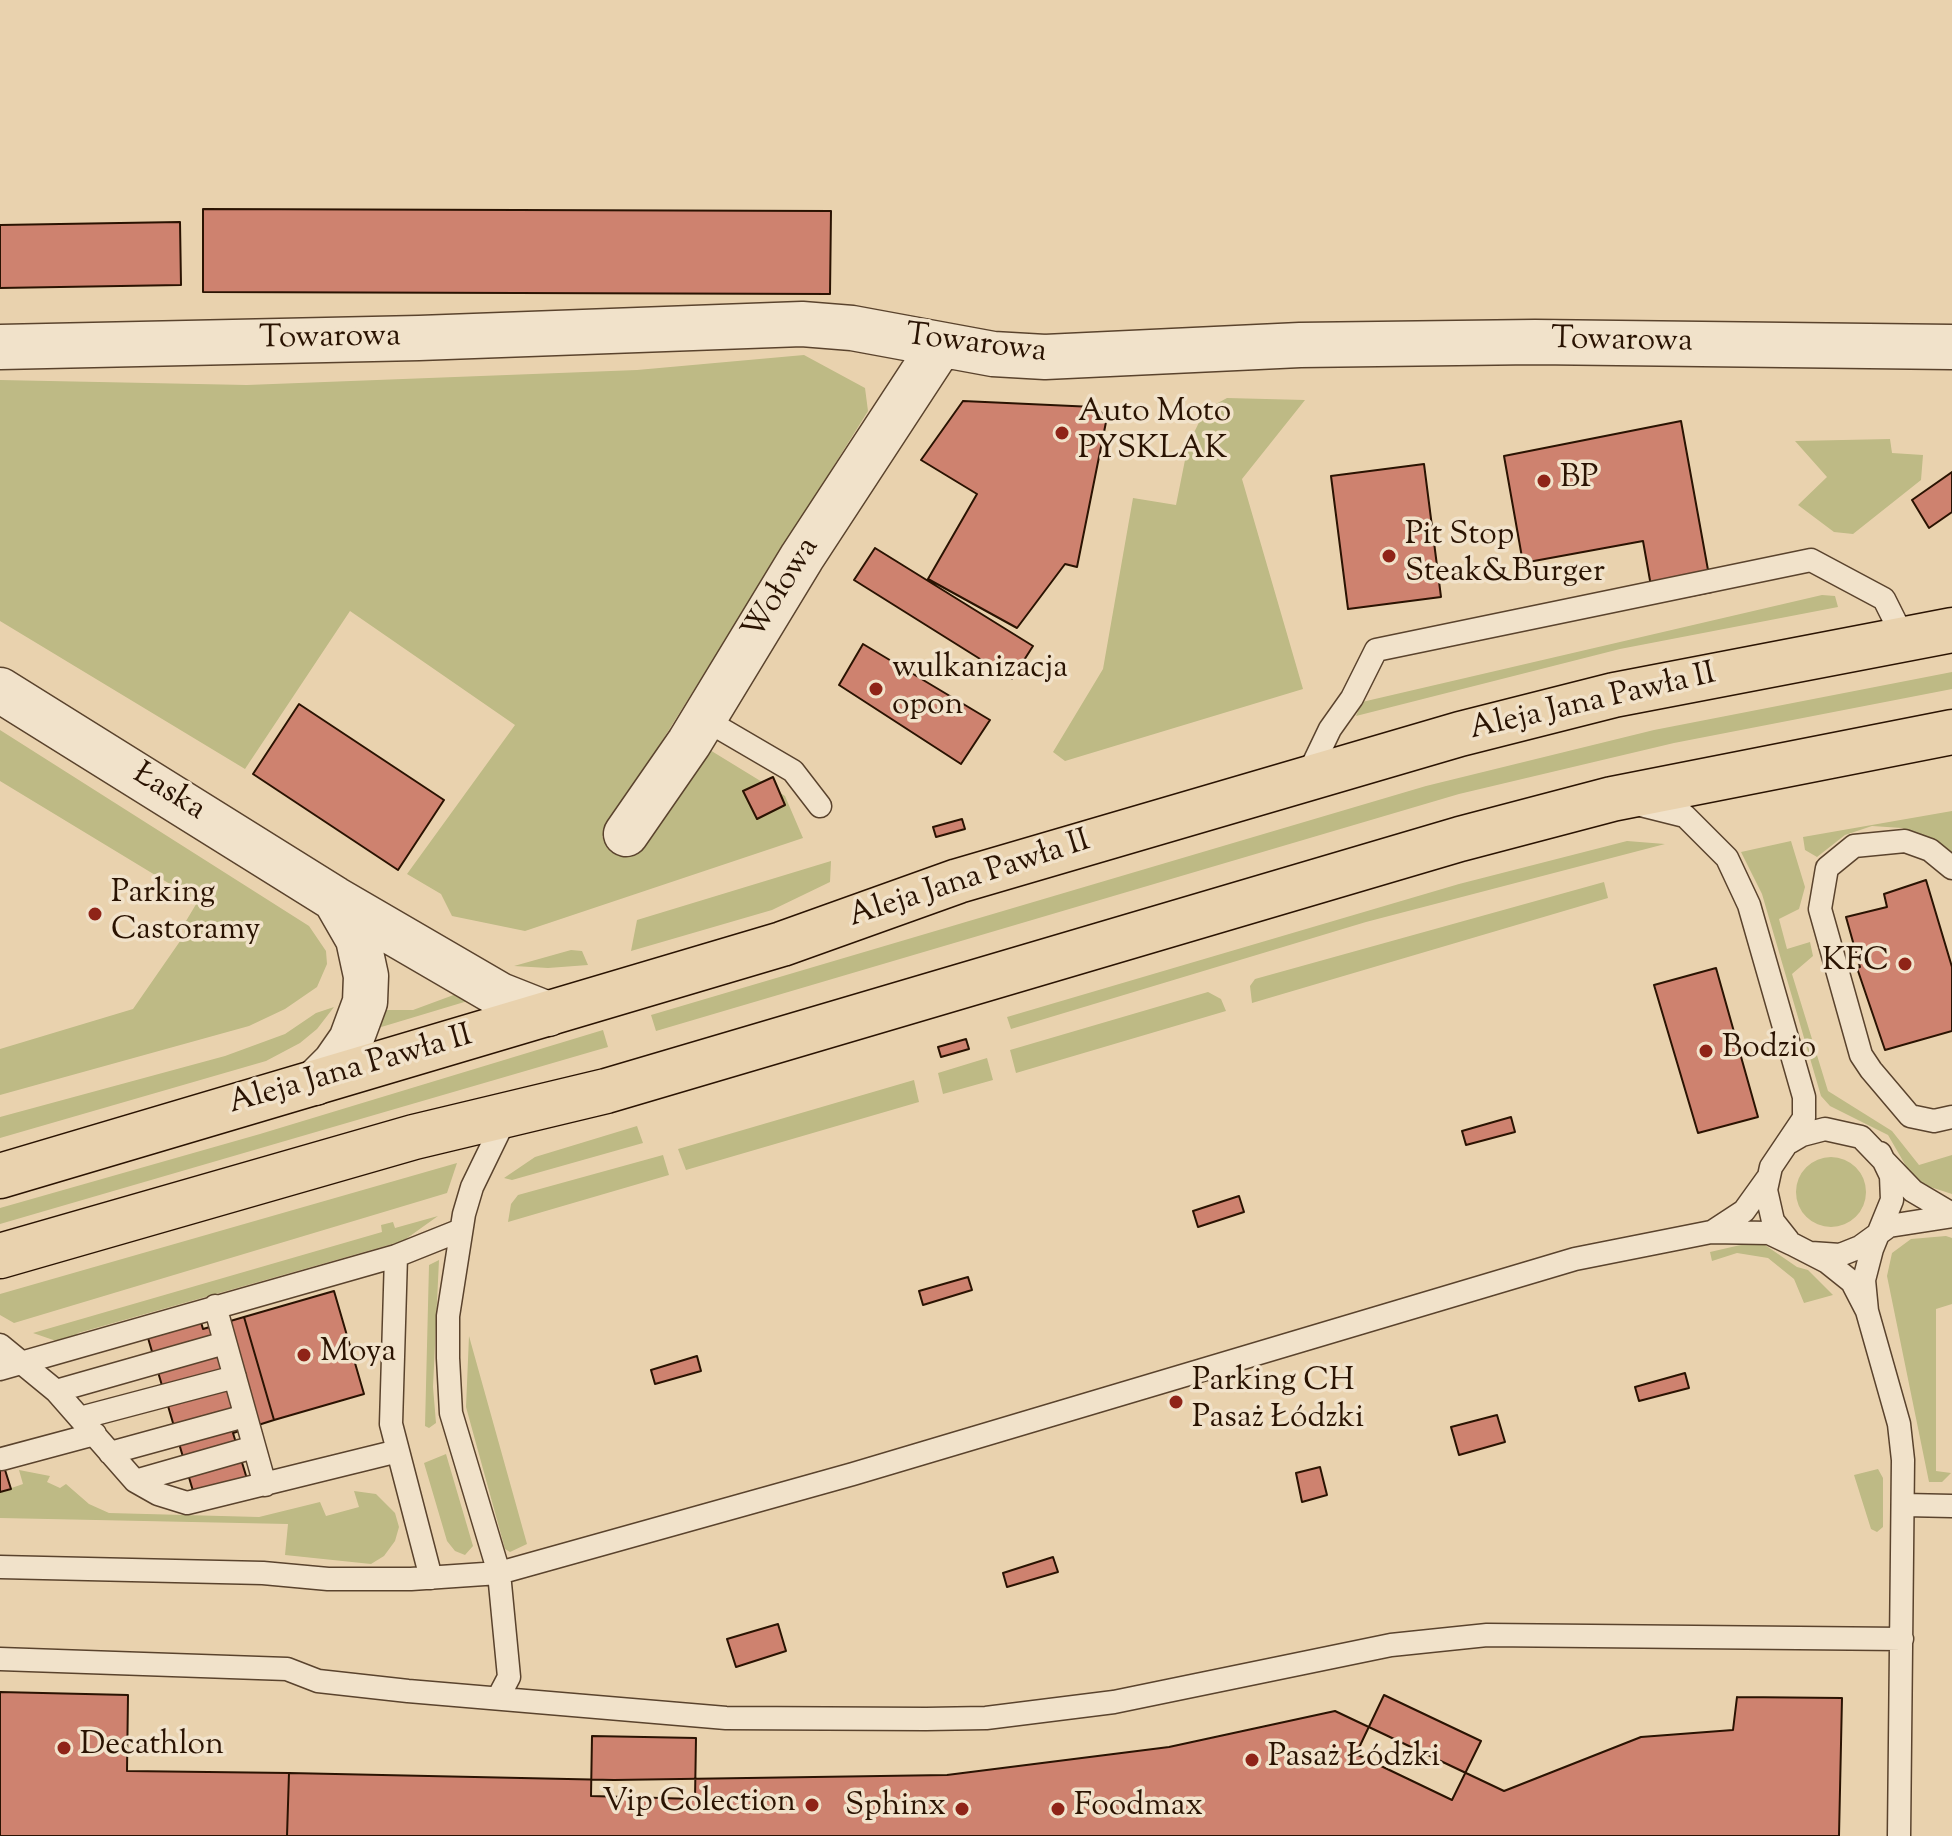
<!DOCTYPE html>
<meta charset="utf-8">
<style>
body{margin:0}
canvas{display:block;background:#e9d2ae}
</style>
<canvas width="1952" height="1836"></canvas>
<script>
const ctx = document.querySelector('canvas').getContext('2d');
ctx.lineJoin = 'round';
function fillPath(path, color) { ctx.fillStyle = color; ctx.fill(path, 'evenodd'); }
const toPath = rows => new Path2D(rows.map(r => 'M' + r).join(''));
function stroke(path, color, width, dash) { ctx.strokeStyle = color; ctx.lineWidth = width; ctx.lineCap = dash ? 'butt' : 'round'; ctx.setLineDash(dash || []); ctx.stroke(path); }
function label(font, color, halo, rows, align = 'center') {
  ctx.font = font + ' "Sorts Mill Goudy",serif'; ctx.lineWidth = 7; ctx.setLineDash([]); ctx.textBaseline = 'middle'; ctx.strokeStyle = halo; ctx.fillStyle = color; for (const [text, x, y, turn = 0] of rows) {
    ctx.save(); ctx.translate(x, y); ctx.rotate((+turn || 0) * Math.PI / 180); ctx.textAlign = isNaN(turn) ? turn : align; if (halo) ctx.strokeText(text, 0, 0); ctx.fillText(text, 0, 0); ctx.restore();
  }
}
fillPath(toPath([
 [804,355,865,388,868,411,602,837,632,854,705,747,785,796,803,838,525,931,452,916,441,894,407,874,515,725,350,611,245,769,0,621,0,380,247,385,637,370],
 [1227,398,1305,400,1242,479,1303,689,1065,761,1053,752,1103,669,1133,498,1176,505,1188,445,1205,410],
 [1890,439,1892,453,1923,455,1921,480,1853,534,1834,532,1798,505,1827,477,1795,441],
 [1822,595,1835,596,1838,607,1620,649,1356,716,1362,702],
 [1952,672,1952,689,1674,743,1459,794,656,1031,651,1015,1426,786,1654,730],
 [0,730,309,926,326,951,327,964,317,987,285,1009,249,1026,0,1095,0,1049,133,1009,185,934,183,926,198,901,0,781],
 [1952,811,1952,854,1902,828,1872,826,1845,835,1817,857,1805,850,1803,837],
 [1627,841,1665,844,1366,922,1011,1029,1007,1017,1459,884],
 [1791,841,1805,887,1799,909,1779,919,1787,949,1810,942,1813,956,1792,974,1828,1091,1892,1131,1919,1165,1952,1155,1952,1194,1921,1184,1910,1173,1888,1135,1830,1106,1821,1096,1762,894,1741,852],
 [831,861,830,882,772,910,631,951,637,920],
 [1604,882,1608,898,1252,1003,1250,986,1255,979],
 [571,950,582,951,588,965,548,968,514,966],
 [1208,992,1221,999,1226,1011,1016,1073,1010,1050],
 [459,993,471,1000,378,1028,383,1010,413,1010],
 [334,1007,317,1029,300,1043,266,1061,0,1138,0,1117,225,1056,285,1034,316,1013],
 [603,1030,608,1047,594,1051,0,1224,0,1208,260,1134],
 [987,1058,993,1080,943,1094,938,1073],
 [914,1080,919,1102,686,1170,678,1149],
 [637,1126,643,1143,512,1180,504,1178,535,1157],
 [663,1155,669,1175,508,1222,511,1204,518,1195],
 '1796 1192a35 35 0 1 1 70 0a35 35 0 1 1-70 0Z',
 [457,1163,447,1193,14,1323,0,1315,0,1294],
 [438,1216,403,1241,78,1333,73,1340,62,1343,33,1333,382,1232,381,1225,393,1222,395,1228],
 [1946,1236,1952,1238,1952,1304,1936,1309,1936,1471,1951,1473,1942,1482,1929,1482,1887,1276,1892,1253,1911,1239],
 [1745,1244,1765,1245,1797,1267,1808,1270,1833,1295,1804,1303,1794,1279,1768,1258,1737,1253,1712,1261,1710,1252],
 [439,1260,433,1387,436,1423,429,1428,425,1426,429,1265],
 [469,1336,527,1544,510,1552,505,1549,466,1407],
 [446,1454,473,1546,465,1555,455,1551,447,1541,424,1463],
 [1878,1469,1883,1478,1883,1527,1877,1532,1871,1529,1854,1475],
 [19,1470,50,1476,47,1482,60,1488,66,1484,89,1504,109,1513,259,1517,320,1502,326,1516,359,1507,354,1491,376,1494,395,1513,399,1527,395,1541,384,1556,371,1564,285,1555,288,1524,0,1518,0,1492,23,1484]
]), '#beba85');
const building = toPath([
 [203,209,831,211,830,294,203,292,203,209],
 [180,222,181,285,0,288,0,225,180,222],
 [963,401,1094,407,1107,417,1077,567,1065,564,1017,628,928,579,977,494,921,460,963,401],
 [1681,421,1712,592,1654,603,1643,541,1523,563,1504,456,1681,421],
 [1424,464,1441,597,1348,609,1331,476,1424,464],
 [1952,472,1952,512,1929,528,1912,500,1952,472],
 [875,548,1033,646,1012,679,854,580,875,548],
 [863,644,990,720,961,764,839,685,863,644],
 [299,704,444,800,398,870,253,774,299,704],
 [773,777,785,805,757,819,743,791,773,777],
 [962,819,965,829,936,837,933,827,962,819],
 [1926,880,1952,967,1952,1031,1885,1050,1857,968,1860,967,1846,917,1887,907,1884,894,1926,880],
 [1716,968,1758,1117,1698,1133,1654,985,1716,968],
 [966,1039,969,1049,941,1057,938,1047,966,1039],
 [1511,1117,1515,1132,1466,1145,1462,1131,1511,1117],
 [1239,1196,1244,1212,1198,1227,1193,1211,1239,1196],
 [968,1277,972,1290,923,1305,919,1291,968,1277],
 [334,1291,364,1394,274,1420,244,1317,334,1291],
 [196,1305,203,1329,244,1317,274,1420,233,1433,251,1492,198,1508,143,1321,196,1305],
 [697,1356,701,1371,655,1384,651,1370,697,1356],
 [1685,1373,1689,1388,1639,1401,1635,1387,1685,1373],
 [1497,1415,1505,1442,1459,1455,1451,1427,1497,1415],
 [0,1454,11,1489,0,1492,0,1454],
 [1320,1467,1327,1495,1302,1502,1296,1473,1320,1467],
 [1053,1557,1058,1572,1007,1587,1003,1573,1053,1557],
 [778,1624,786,1651,736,1667,727,1639,778,1624],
 [0,1692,128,1695,127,1771,289,1773,287,1836,0,1836,0,1692],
 [1384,1695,1481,1741,1452,1800,1356,1754,1384,1695],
 [1737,1697,1842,1698,1839,1836,287,1836,289,1773,614,1780,947,1775,1169,1747,1335,1711,1504,1791,1641,1737,1733,1730,1737,1697],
 [592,1736,696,1738,695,1799,591,1796,592,1736]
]);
fillPath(building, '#ce826f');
stroke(building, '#2a1302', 2);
const lane = toPath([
 [704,719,793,771,820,806],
 [1307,777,1330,729,1352,698,1376,650,1811,560,1884,599,1903,637],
 [1637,804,1685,816,1727,858,1749,905,1804,1097,1804,1118,1771,1167,1766,1190,1773,1221,1788,1240],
 [1952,868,1930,850,1905,841,1854,846,1827,868,1820,909,1861,1055,1871,1070,1910,1116,1934,1121,1952,1117],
 [1790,1142,1802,1135,1825,1129,1861,1137,1913,1191,1952,1214],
 [1880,1153,1891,1176,1892,1200,1872,1249,1864,1280,1867,1311,1899,1424,1903,1460,1899,1836],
 [1712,1232,1744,1211,1767,1179],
 [1811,1253,1840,1255,1860,1247,1889,1226,1952,1216],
 [396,1256,391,1424,431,1578],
 [215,1306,265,1485],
 [0,1345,56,1391,135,1481,158,1494,187,1503,398,1451],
 [0,1369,396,1256,461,1230],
 [56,1391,225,1343],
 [80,1418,235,1377],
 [110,1453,245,1416],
 [2,1459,95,1434],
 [135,1481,254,1447],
 [1905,1505,1952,1506],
 [0,1567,263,1573,328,1579,411,1579,499,1573,853,1474,1575,1259,1711,1232,1769,1233,1792,1244,1827,1262,1852,1282,1867,1311],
 [0,1659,287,1669,318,1681,408,1691,726,1718,926,1719,986,1718,1114,1702,1391,1645,1487,1635,1902,1639],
 [498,1698,509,1677,499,1573,451,1413,448,1358,448,1316,464,1214,472,1187,507,1115]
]);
const street = toPath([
 [0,347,419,338,802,324,852,328,993,354,1045,357,1300,345,1535,342,1952,347],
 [0,690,335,899,500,995,548,1014],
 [626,834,689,743,802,557,940,346],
 [315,1083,335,1063,351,1040,365,1002,366,976,358,939,335,899]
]);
const primary = toPath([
 [0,1176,782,944,958,881,1460,734,1614,695,1952,630],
 [0,1256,414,1137,606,1091,1460,839,1612,799,1952,732]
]);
stroke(lane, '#5a432d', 25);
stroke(street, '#5a432d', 47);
stroke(primary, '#2a1302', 47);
stroke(lane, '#f1e2ca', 22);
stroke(street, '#f1e2ca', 44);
stroke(primary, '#e9d2ae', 44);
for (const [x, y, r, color] of [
 [1062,433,8,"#8f2418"],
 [1544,481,8,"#8f2418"],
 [1389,556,8,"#8f2418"],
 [876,689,8,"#8f2418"],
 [95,914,8,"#8f2418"],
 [1905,964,8,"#8f2418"],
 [1706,1051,8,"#8f2418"],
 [304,1355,8,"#8f2418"],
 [1176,1402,8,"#8f2418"],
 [64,1748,8,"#8f2418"],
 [1252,1760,8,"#8f2418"],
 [812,1805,8,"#8f2418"],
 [962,1809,8,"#8f2418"],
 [1058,1809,8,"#8f2418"]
]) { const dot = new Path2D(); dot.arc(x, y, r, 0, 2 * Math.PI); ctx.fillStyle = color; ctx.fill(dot); stroke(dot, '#f1e2ca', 3); }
label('32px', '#2a1302', '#f1e2ca', [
 ["Towarowa",330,340,-1],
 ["Towarowa",1622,343,1],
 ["Towarowa",976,346,7],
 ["Wołowa",783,590,-58],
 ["Aleja Jana Pawła II",1593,704,-13],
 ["Łaska",168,794,32],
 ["Aleja Jana Pawła II",970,881,-18],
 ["Aleja Jana Pawła II",351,1072,-16]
]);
label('32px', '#2a1302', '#f1e2ca', [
 ["Auto Moto",1078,415],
 ["PYSKLAK",1078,452],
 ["BP",1560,481],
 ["Pit Stop",1405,538],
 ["Steak&Burger",1405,575],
 ["wulkanizacja",892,671],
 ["opon",892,708],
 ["Parking",111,896],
 ["Castoramy",111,933],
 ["KFC",1889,964,"right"],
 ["Bodzio",1722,1051],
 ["Moya",320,1355],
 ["Parking CH",1192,1384],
 ["Pasaż Łódzki",1192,1421],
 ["Decathlon",80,1748],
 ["Pasaż Łódzki",1268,1760],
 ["Vip Colection",796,1805,"right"],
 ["Sphinx",946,1809,"right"],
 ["Foodmax",1074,1809]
], 'left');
</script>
